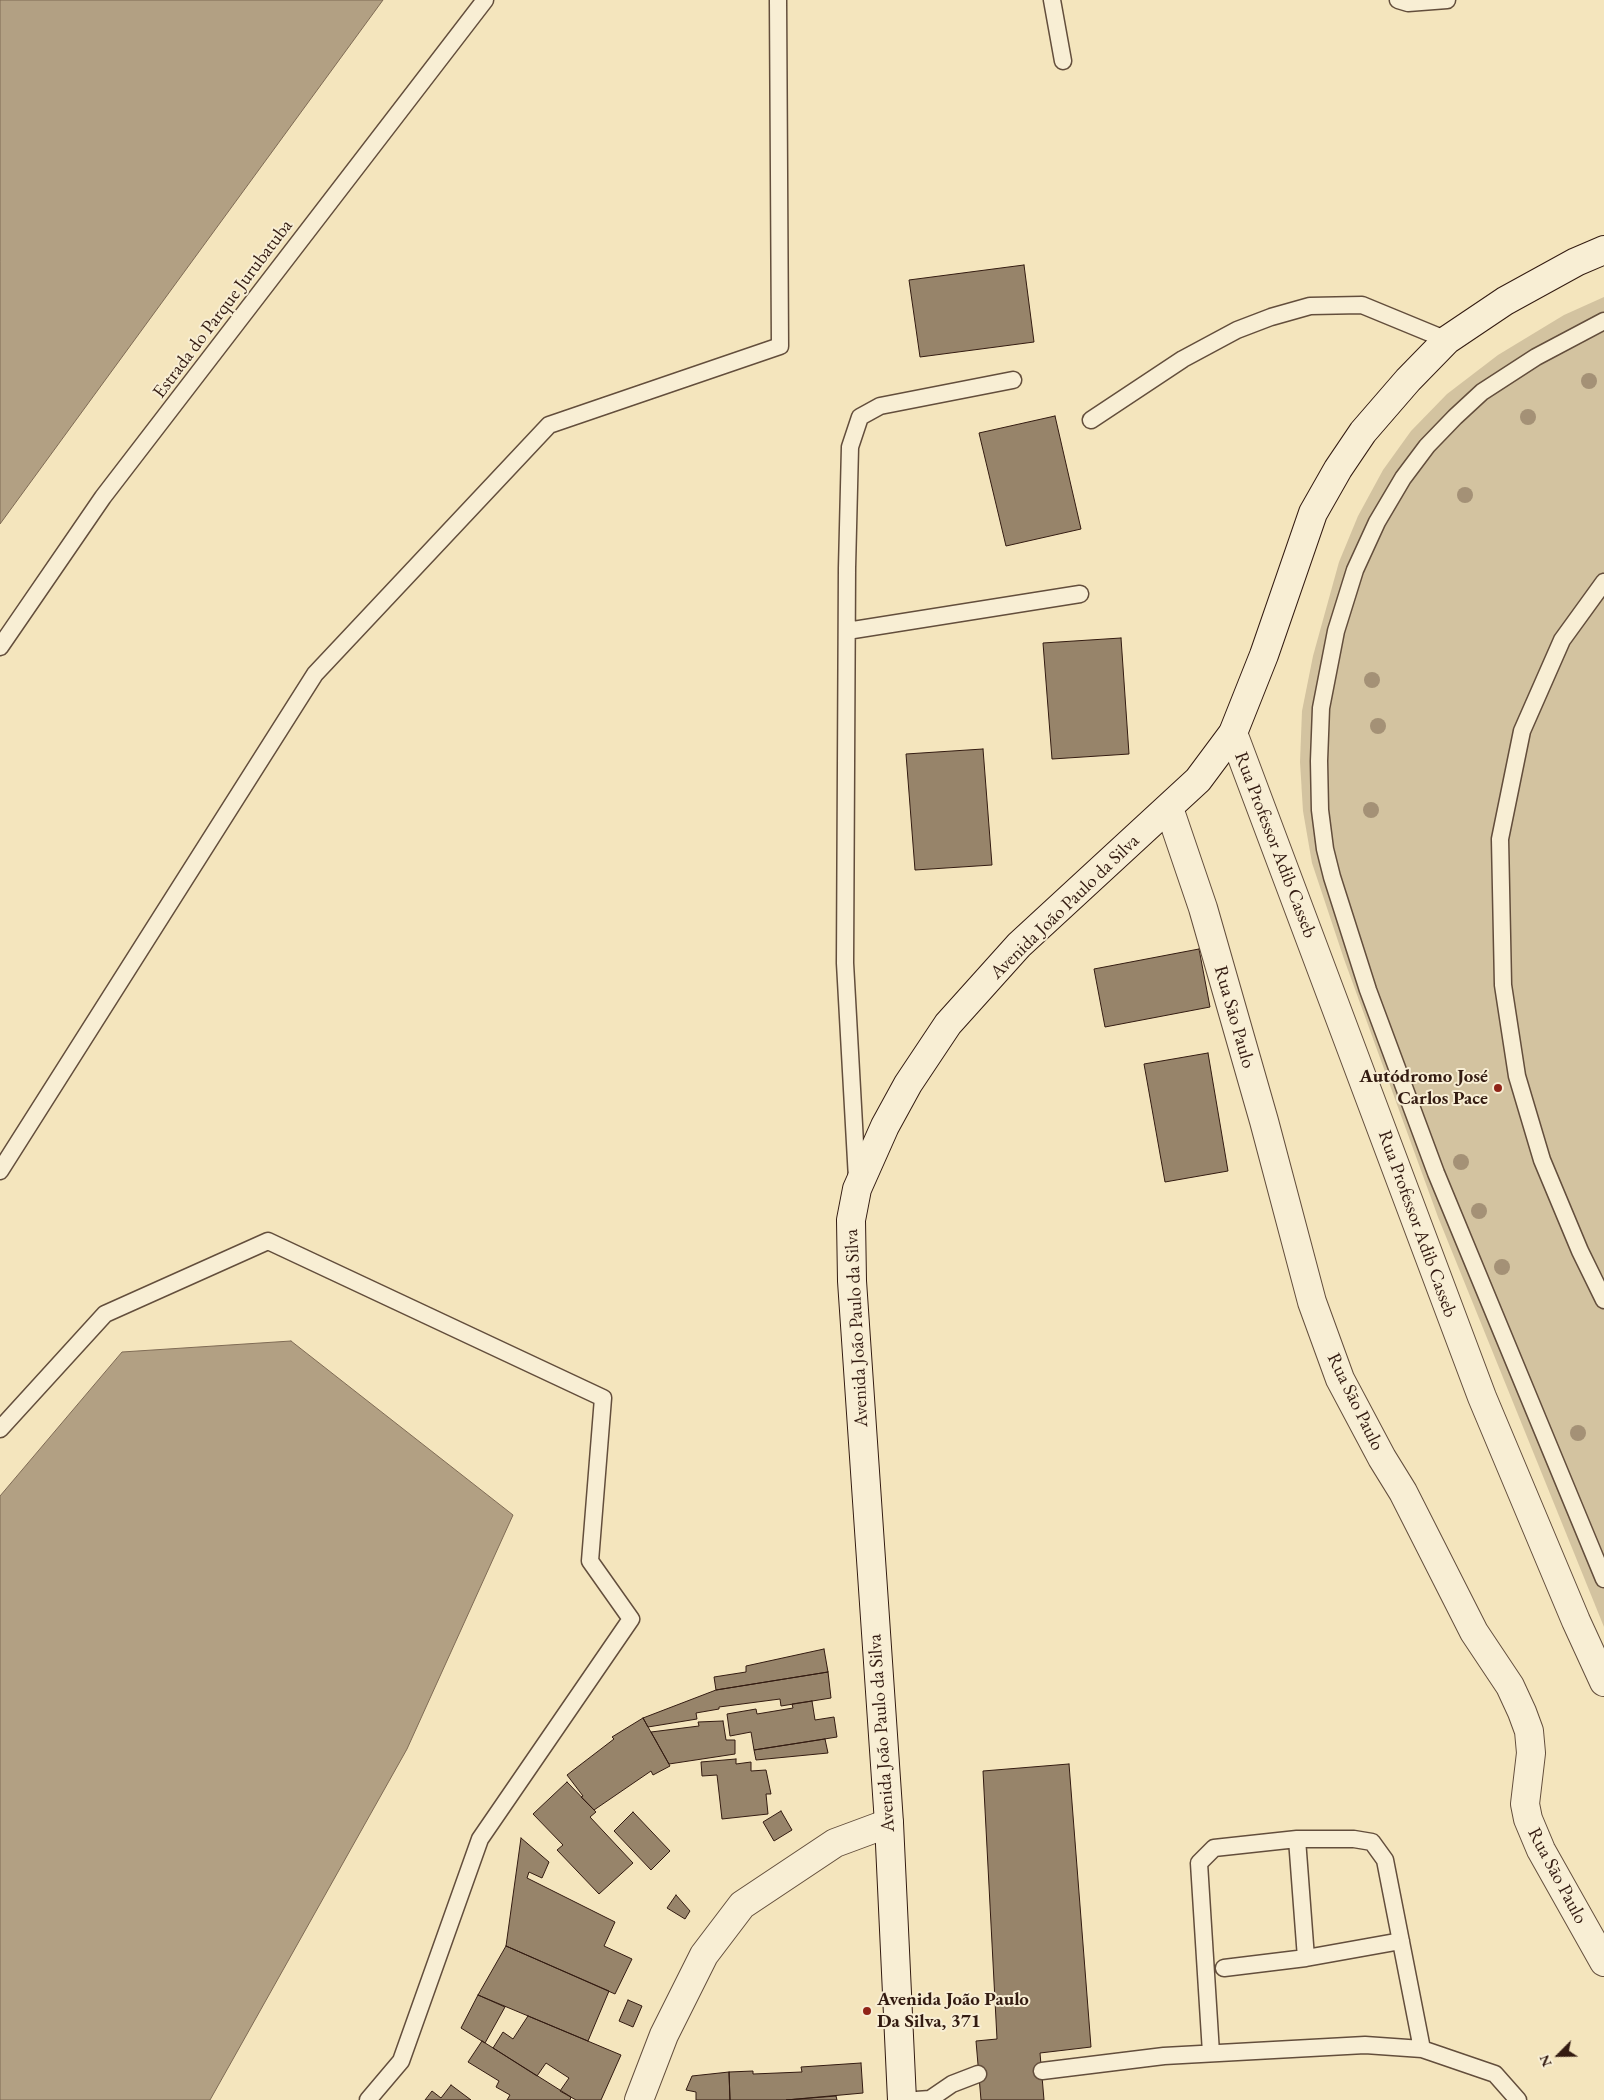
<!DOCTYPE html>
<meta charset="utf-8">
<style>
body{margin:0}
#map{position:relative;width:1604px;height:2100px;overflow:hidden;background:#f4e5bd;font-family:"EB Garamond",serif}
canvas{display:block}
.north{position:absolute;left:1534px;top:2030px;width:50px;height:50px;-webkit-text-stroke:4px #f8eed4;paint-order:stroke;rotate:247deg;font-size:14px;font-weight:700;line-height:20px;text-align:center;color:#331b11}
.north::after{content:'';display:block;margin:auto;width:18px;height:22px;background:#331b11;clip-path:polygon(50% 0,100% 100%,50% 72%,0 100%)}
</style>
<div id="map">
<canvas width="1604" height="2100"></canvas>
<div class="north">N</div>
</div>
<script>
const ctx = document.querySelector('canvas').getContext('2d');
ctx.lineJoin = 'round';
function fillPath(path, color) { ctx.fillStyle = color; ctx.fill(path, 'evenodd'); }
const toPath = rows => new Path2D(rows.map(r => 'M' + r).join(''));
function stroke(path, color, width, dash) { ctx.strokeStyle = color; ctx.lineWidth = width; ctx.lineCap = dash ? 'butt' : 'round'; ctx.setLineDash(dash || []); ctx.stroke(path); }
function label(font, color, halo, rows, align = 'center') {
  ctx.font = font + ' "EB Garamond",serif'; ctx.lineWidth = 4; ctx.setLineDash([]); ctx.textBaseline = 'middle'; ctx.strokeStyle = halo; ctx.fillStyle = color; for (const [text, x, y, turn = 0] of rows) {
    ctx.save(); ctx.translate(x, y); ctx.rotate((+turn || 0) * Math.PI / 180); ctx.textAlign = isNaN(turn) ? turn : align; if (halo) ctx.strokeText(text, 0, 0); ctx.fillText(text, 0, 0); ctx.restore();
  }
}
fillPath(toPath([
 [1604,297,1604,1627,1438,1217,1344,959,1312,863,1303,811,1300,762,1302,711,1313,656,1339,562,1358,516,1383,470,1411,431,1447,394,1498,355,1564,315]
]), '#d3c3a0');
const water = toPath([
 [0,0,383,0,0,524,0,0],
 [291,1341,513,1515,407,1749,210,2100,0,2100,0,1496,122,1352,291,1341]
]);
fillPath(water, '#b2a083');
stroke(water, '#7f6b55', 1);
const building = toPath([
 [1024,265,1034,342,920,357,909,280,1024,265],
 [1055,416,1081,529,1006,546,979,433,1055,416],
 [1121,638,1129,754,1052,759,1043,643,1121,638],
 [983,749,992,865,915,870,906,754,983,749],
 [1199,949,1210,1007,1105,1027,1094,969,1199,949],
 [1208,1053,1228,1171,1165,1182,1144,1064,1208,1053],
 [824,1649,828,1672,716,1690,714,1677,746,1672,746,1666,824,1649],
 [828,1672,831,1698,781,1706,780,1699,719,1707,719,1709,696,1713,697,1719,648,1727,643,1718,716,1690,828,1672],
 [812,1701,815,1720,834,1717,837,1737,754,1750,751,1732,730,1736,727,1714,756,1709,757,1714,793,1708,792,1704,812,1701],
 [643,1718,670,1766,653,1775,651,1771,594,1810,581,1797,583,1796,567,1775,614,1739,612,1737,643,1718],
 [723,1721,726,1740,735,1740,735,1754,669,1764,651,1732,699,1726,698,1722,723,1721],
 [825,1739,828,1753,756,1760,754,1750,825,1739],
 [736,1759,736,1764,751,1762,751,1771,766,1770,771,1794,766,1794,768,1814,722,1819,717,1775,702,1776,701,1762,736,1759],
 [1069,1764,1091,2047,1040,2053,1044,2100,981,2100,976,2041,997,2039,983,1771,1069,1764],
 [567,1782,596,1812,590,1817,633,1863,599,1894,557,1850,563,1845,533,1814,567,1782],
 [781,1811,792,1830,774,1841,763,1822,781,1811],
 [633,1812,670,1851,651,1870,614,1831,633,1812],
 [521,1838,549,1862,542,1878,529,1872,527,1878,615,1922,604,1946,632,1959,615,1994,506,1946,521,1838],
 [676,1895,690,1911,685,1919,667,1908,676,1895],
 [506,1946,609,1991,588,2041,478,1995,506,1946],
 [478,1995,505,2007,485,2043,461,2028,478,1995],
 [628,2000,642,2006,633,2027,619,2021,628,2000],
 [528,2016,621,2055,601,2100,576,2100,560,2091,569,2078,546,2063,537,2076,493,2048,503,2032,513,2039,528,2016],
 [482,2041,571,2097,570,2100,507,2100,510,2095,496,2087,499,2081,468,2062,482,2041],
 [861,2063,863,2093,786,2100,730,2100,729,2072,753,2071,753,2074,802,2072,801,2067,861,2063],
 [729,2072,730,2100,696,2100,696,2092,686,2090,692,2076,729,2072],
 [451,2085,471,2100,425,2100,432,2091,441,2098,451,2085],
 [836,2096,837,2100,786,2100,836,2096]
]);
fillPath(building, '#97846a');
stroke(building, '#331b11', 1);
const lane = toPath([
 [1052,0,1063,61],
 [1398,0,1408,3,1447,0],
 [1604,321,1536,357,1482,392,1455,417,1427,446,1403,478,1377,522,1355,570,1336,631,1321,708,1319,761,1320,810,1325,849,1332,877,1368,990,1436,1173,1604,1579],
 [1091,420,1183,359,1237,330,1271,317,1310,306,1362,305,1447,340],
 [1604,582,1562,640,1522,731,1500,839,1503,985,1517,1076,1542,1160,1580,1251,1604,1300],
 [847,631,1080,594],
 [0,647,103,497,485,0],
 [0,1171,315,674,549,425,780,346,778,0],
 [857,1179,845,963,847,568,850,447,860,417,880,406,1013,380],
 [0,1429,105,1314,268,1241,603,1398,590,1561,631,1619,480,1839,401,2061,368,2100],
 [1297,1839,1306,1958,1401,1941],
 [1224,1968,1306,1958],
 [1211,2053,1199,1863,1214,1848,1297,1839,1354,1839,1372,1842,1385,1860,1422,2049],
 [1042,2071,1164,2056,1365,2045,1422,2049,1495,2074,1518,2100],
 [916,2100,930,2099,952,2084,978,2074]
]);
const street = toPath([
 [1233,733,1482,1397,1576,1621,1604,1682],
 [1169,808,1203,908,1264,1121,1312,1302,1340,1379,1382,1458,1403,1492,1474,1632,1510,1686,1522,1712,1529,1731,1531,1753,1525,1804,1528,1819,1541,1850,1604,1962],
 [639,2100,664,2035,704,1955,742,1905,835,1843,889,1823]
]);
const secondary = toPath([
 [902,2100,889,1823,852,1281,851,1220,857,1189,885,1126,908,1084,948,1024,1019,945,1198,780,1233,733,1264,655,1313,513,1338,469,1363,432,1408,380,1447,340,1505,301,1576,262,1604,250]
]);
stroke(lane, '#634e3c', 19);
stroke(street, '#634e3c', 30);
stroke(secondary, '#331b11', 30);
stroke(lane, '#f8eed4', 16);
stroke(street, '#f8eed4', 28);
stroke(secondary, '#f8eed4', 28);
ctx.fillStyle = '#a49176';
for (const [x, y] of [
 [1589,381],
 [1528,417],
 [1465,495],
 [1372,680],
 [1378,726],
 [1371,810],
 [1461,1162],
 [1479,1211],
 [1502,1267],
 [1578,1433]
]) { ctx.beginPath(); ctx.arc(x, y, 8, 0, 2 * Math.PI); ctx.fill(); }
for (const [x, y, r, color] of [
 [1498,1088,5,"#8f2418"],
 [867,2011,5,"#8f2418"]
]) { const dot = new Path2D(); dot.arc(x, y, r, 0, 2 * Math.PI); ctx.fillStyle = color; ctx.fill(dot); stroke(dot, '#f8eed4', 2); }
label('19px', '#331b11', '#f8eed4', [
 ["Estrada do Parque Jurubatuba",223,309,-53],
 ["Rua Professor Adib Casseb",1275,845,69],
 ["Avenida João Paulo da Silva",1065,907,-44],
 ["Rua Sāo Paulo",1234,1017,74],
 ["Rua Professor Adib Casseb",1417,1224,70],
 ["Avenida João Paulo da Silva",857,1328,-93],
 ["Rua Sāo Paulo",1355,1402,64],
 ["Avenida João Paulo da Silva",882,1733,-94],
 ["Rua Sāo Paulo",1557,1876,62]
]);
label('bold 19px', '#331b11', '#f8eed4', [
 ["Autódromo José",1488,1077],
 ["Carlos Pace",1488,1099],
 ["Avenida João Paulo",877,2000,"left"],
 ["Da Silva, 371",877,2022,"left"]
], 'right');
</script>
